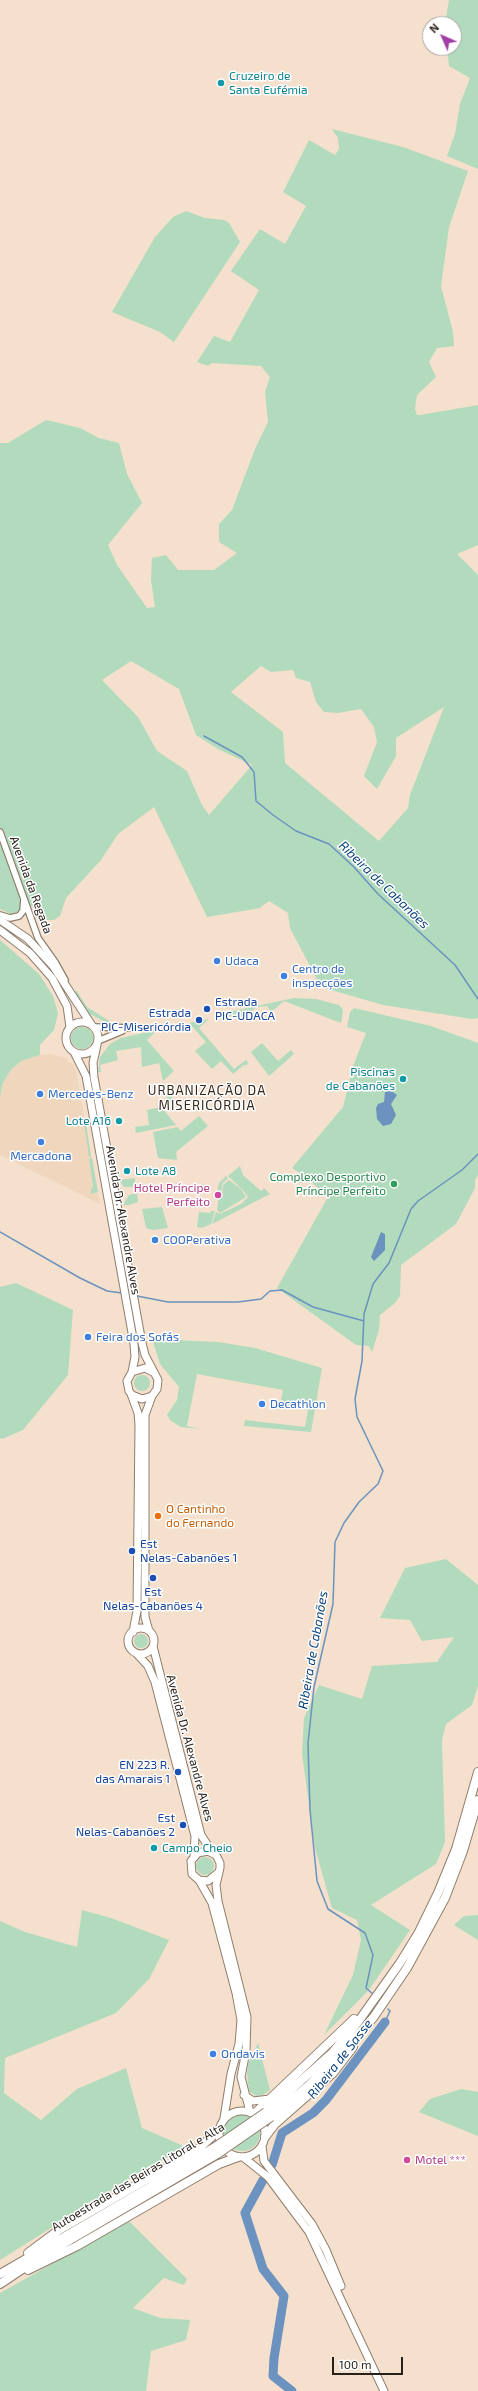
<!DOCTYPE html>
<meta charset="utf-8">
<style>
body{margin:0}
#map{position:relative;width:478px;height:2391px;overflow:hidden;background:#f4e0cd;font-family:"Exo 2",sans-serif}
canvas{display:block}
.north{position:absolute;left:422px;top:16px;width:40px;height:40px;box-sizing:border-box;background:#fff;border:1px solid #a9a6a3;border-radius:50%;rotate:315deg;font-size:11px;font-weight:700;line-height:16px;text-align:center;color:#28211a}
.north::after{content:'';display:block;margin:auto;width:14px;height:18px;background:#a13fa6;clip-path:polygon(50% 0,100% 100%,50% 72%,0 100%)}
.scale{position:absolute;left:332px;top:2357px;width:71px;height:18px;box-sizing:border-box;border:2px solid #28211a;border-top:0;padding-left:5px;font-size:12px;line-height:14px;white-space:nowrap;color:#28211a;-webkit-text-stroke:3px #fff;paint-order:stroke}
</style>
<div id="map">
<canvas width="478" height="2391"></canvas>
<div class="north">N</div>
<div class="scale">100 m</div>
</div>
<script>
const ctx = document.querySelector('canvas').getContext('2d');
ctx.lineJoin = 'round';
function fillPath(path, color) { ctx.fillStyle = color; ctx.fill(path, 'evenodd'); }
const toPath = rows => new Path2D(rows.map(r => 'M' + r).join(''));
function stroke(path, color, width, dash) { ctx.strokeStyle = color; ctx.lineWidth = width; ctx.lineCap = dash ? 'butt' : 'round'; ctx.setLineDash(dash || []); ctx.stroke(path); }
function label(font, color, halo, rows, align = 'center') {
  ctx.font = font + ' "Exo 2",sans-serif'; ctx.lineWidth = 3; ctx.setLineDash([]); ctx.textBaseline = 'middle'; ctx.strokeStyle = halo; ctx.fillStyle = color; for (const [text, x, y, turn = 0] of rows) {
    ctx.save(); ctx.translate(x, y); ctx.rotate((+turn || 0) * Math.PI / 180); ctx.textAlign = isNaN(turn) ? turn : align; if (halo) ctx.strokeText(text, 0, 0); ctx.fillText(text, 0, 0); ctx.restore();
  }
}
fillPath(toPath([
 [50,1054,67,1058,68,1062,74,1064,76,1071,100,1204,0,1155,0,1097,3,1083,10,1071,21,1061,33,1056]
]), '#f0d6bd');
fillPath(toPath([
 [449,0,478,0,478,169,447,156,455,134,460,104,470,78,449,66,447,48,454,48,454,24,445,24],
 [332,129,403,147,468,171,449,227,441,286,453,332,454,346,437,348,429,362,436,377,417,395,415,409,417,415,420,415,478,405,478,545,457,554,478,575,478,1018,472,1019,383,1005,321,987,290,928,288,913,269,901,260,908,207,917,154,807,118,834,101,860,66,898,60,916,54,920,47,920,39,907,32,906,11,914,0,909,0,443,8,443,46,420,80,428,99,438,119,443,127,474,142,503,108,545,117,565,147,608,155,607,151,580,152,558,166,555,178,570,214,570,237,553,219,542,219,524,232,510,255,449,268,422,265,392,270,377,261,366,212,363,208,366,197,362,214,336,230,342,259,290,231,271,260,229,285,244,306,206,283,192,309,140,335,155,339,149,338,138],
 [131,661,179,689,196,735,218,749,252,765,209,815,202,805,187,771,157,751,138,717,102,680],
 [261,666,271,672,293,670,296,678,310,682,316,702,324,712,338,713,361,709,374,727,377,742,364,776,377,789,396,756,396,738,444,707,410,795,408,808,379,841,285,763,283,732,231,692],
 [186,211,205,218,224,220,229,223,240,242,174,342,160,332,112,312,155,237,173,217],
 [0,940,39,974,53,996,58,1013,54,1030,40,1045,40,1055,21,1061,10,1071,3,1083,0,1097],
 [77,991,87,1007,111,1022,111,1025,88,1013,74,992],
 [294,998,316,999,339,1005,343,1010,341,1023,284,1001,271,1012,267,1006,256,1007,243,1019,238,1013,232,1017,229,1016,223,1022,220,1018,224,1013],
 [354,1008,431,1026,478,1043,478,1175,475,1180,475,1188,456,1224,401,1265,400,1296,395,1303,380,1315,379,1330,372,1352,369,1346,356,1345,277,1288,328,1197,306,1177,292,1168,343,1107,353,1066,366,1033,347,1027,350,1012],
 [209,1019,199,1028,234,1069,246,1060,248,1062,247,1065,244,1065,233,1074,221,1061,212,1069,195,1051,206,1042,189,1023],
 '71 1038a11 11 0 1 1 22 0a11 11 0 1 1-22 0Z',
 [157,1030,147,1040,174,1071,163,1081,159,1063,142,1067,141,1047,116,1051,118,1060,100,1065,101,1072,98,1072,100,1057,110,1044,121,1038],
 [262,1043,278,1061,291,1050,294,1054,269,1076,251,1052],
 [168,1084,172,1089,170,1095,175,1101,168,1107,165,1087],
 [161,1107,176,1125,136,1133,135,1127,149,1125,147,1110],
 [199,1116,208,1126,176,1152,177,1160,158,1158,153,1132,178,1127,181,1131],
 [84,1123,86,1123,91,1157,89,1157],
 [92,1158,98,1192,90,1194,93,1186,89,1159],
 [240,1166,243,1175,261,1191,264,1188,270,1194,212,1224,216,1212,220,1214,241,1204,248,1197,242,1189,228,1176],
 [226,1176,228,1178,222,1184,221,1192,217,1192,219,1183],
 [135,1178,135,1187,124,1187,119,1180],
 [229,1180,241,1189,246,1197,220,1213,217,1210,219,1194,222,1194,223,1185],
 [137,1193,138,1202,129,1205,123,1205,129,1195],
 [162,1207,168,1228,153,1230,146,1228,142,1209],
 [211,1211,215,1211,211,1224,202,1228,197,1227,199,1212,210,1213],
 [16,1283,73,1310,68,1375,23,1430,2,1439,0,1438,0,1287],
 [152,1339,218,1342,255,1348,322,1368,311,1432,244,1426,245,1420,305,1427,308,1410,280,1405,283,1390,197,1374,187,1426,201,1429,181,1427,171,1421,167,1415,177,1400,179,1387,160,1364],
 '134 1383a8 8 0 1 1 16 0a8 8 0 1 1-16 0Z',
 [446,1559,478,1585,478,1686,472,1705,446,1724,442,1740,445,1842,436,1864,371,1905,410,1930,369,1990,324,2035,353,1975,361,1940,357,1920,332,1908,315,1848,302,1754,304,1718,319,1685,362,1699,372,1666,437,1662,454,1637,422,1641,410,1620,380,1618,405,1568],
 '134 1641a7 7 0 1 1 14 0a7 7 0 1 1-14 0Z',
 '196 1866a9 9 0 1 1 18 0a9 9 0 1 1-18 0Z',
 [82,1910,111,1918,169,1940,149,1979,116,2013,5,2058,4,2093,41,2120,77,2089,126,2068,142,2128,186,2147,129,2179,0,2260,0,1921,25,1932,77,1947],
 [478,1915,478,1940,454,1925,464,1916],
 [258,2043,270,2090,263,2095,256,2096,249,2091,247,2074,248,2064],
 [461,2089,478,2092,478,2136,419,2112,430,2099],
 '224 2133a18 18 0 1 1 36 0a18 18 0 1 1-36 0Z',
 [129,2221,187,2279,184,2285,164,2278,133,2308,160,2318,190,2320,186,2340,151,2351,146,2391,0,2391,0,2293]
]), '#b1dbbc');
fillPath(toPath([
 [390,1090,397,1095,391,1104,396,1115,391,1124,383,1126,377,1119,376,1108,378,1104,384,1102,385,1092],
 [381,1232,385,1234,385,1250,374,1261,371,1257]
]), '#6c92bf');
stroke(toPath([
 [204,736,242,757,254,772,256,801,273,815,296,831,329,844,354,867,378,894,455,965,478,999],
 [0,1232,80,1278,107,1291,122,1293],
 [137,1296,168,1302,238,1302,261,1299,270,1291,282,1290,313,1307,364,1321],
 [373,1994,366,1988,373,1955,365,1933,328,1909,317,1881,310,1810,308,1743,314,1687,333,1604,335,1542,344,1523,359,1502,378,1484,383,1471,357,1417,355,1399,362,1361,364,1314,373,1284,389,1263,411,1209,418,1201,462,1170,478,1154],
 [385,2022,390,2011,388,2009]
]), '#6c92bf', 1.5);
stroke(toPath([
 [272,2165,282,2133,313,2113,326,2100,385,2022],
 [263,2180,245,2213,263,2269,284,2296,274,2358,273,2376,292,2391]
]), '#6c92bf', 9);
const tertiary = toPath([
 [0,832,38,938,55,962,65,980],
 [0,915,10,918,19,916,23,911,24,899],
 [94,1027,134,1028],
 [98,1041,122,1031]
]);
const primary = toPath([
 [0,920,28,939,53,966,91,1024],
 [0,930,30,953,52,978,67,1006,70,1027],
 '66 1038a16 16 0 1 1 32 0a16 16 0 1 1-32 0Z',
 [97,1045,93,1063,94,1077,142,1343,145,1355,156,1376,158,1380,157,1389,152,1396,142,1399,132,1395,129,1391,127,1381,132,1372,145,1368,153,1372],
 [74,1052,86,1076,134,1344,135,1357,132,1372],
 [131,1394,138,1413,139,1425,137,1611,133,1632],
 '128 1641a13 13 0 1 1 26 0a13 13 0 1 1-26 0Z',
 [149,1631,145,1617,145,1415,152,1396],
 [153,1646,201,1835,212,1852],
 [136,1653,148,1666,155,1682,195,1836,194,1856],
 [219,1872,208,1881,199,1880,192,1874,191,1861,198,1853,208,1851,216,1855,220,1863,220,1868,216,1885,218,1901,247,2017,246,2051,241,2077,250,2112],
 [199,1880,212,1903,236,1993,241,2020,239,2044,231,2074,224,2118],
 [244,2095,253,2101,270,2099],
 '219 2134a23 23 0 1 1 46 0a23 23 0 1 1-46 0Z',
 [262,2146,264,2161,312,2224,326,2250,341,2286],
 [243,2157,268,2177,309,2232,384,2391]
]);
const motorway = toPath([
 [266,2112,332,2053,358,2022,400,1963,419,1932,438,1893,456,1849,478,1772],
 [254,2114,354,2019],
 [271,2117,309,2085,346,2048,373,2018,407,1968,445,1898,463,1851,478,1800],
 [265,2137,275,2124,333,2073,353,2047],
 [28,2253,59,2230,196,2151,218,2131],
 [28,2270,77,2246,219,2164,238,2157],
 [0,2274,150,2187,215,2147],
 [0,2284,39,2258,219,2153]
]);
stroke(tertiary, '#907e6d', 8);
stroke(primary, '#907e6d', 9);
stroke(motorway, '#907e6d', 10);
stroke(tertiary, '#fff', 5.5);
stroke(primary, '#fff', 7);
stroke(motorway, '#fff', 8);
const motorwayBridge = toPath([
 [215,2147,266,2112],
 [219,2153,271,2117]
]);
stroke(motorwayBridge, '#907e6d', 10, []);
stroke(motorwayBridge, '#fff', 8);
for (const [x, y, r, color] of [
 [221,83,4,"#0f9aa8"],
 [217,961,4,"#3f7fe0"],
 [284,976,4,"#3f7fe0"],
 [207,1009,4,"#1a4fb4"],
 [199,1020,4,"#1a4fb4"],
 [403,1079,4,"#0f9aa8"],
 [40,1094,4,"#3f7fe0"],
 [119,1121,4,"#0f9aa8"],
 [41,1142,4,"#3f7fe0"],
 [127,1171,4,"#0f9aa8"],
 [394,1184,4,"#2e9e5b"],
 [218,1195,4,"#d1479c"],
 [155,1240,4,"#3f7fe0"],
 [88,1337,4,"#3f7fe0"],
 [262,1404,4,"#3f7fe0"],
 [158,1516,4,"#e8710a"],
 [132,1551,4,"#1a4fb4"],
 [153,1578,4,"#1a4fb4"],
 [178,1772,4,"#1a4fb4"],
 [183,1825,4,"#1a4fb4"],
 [154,1848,4,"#0f9aa8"],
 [213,2054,4,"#3f7fe0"],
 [407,2160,4,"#d1479c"]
]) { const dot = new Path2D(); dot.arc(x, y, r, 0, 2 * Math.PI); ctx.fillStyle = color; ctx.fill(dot); stroke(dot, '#fff', 1.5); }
label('12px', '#0d838f', '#fff', [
 ["Cruzeiro de",229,76],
 ["Santa Eufémia",229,90],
 ["Piscinas",395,1072,"right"],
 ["de Cabanões",395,1086,"right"],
 ["Lote A16",111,1121,"right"],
 ["Lote A8",135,1171],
 ["Campo Cheio",162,1848]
], 'left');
label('12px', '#28211a', '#fff', [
 ["Avenida da Regada",31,885,70],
 ["Avenida Dr. Alexandre Alves",123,1220,80],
 ["Avenida Dr. Alexandre Alves",190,1748,75],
 ["Autoestrada das Beiras Litoral e Alta",138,2177,-31]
]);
label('12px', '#366cbe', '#fff', [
 ["Udaca",225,961],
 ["Centro de",292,969],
 ["inspecções",292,983],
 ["Mercedes-Benz",48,1094],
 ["Mercadona",41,1156,"center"],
 ["COOPerativa",163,1240],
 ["Feira dos Sofás",96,1337],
 ["Decathlon",270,1404],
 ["Ondavis",221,2054]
], 'left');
label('12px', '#164399', '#fff', [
 ["Estrada",215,1002,"left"],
 ["PIC-UDACA",215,1016,"left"],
 ["Estrada",191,1013],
 ["PIC-Misericórdia",191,1027],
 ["Est",140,1544,"left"],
 ["Nelas-Cabanões 1",140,1558,"left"],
 ["Est",153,1592,"center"],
 ["Nelas-Cabanões 4",153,1606,"center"],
 ["EN 223 R.",170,1765],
 ["das Amarais 1",170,1779],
 ["Est",175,1818],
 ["Nelas-Cabanões 2",175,1832]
], 'right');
label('12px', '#27864d', '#fff', [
 ["Complexo Desportivo",386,1177],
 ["Príncipe Perfeito",386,1191]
], 'right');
label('12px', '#b23c85', '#fff', [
 ["Hotel Príncipe",210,1188],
 ["Perfeito",210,1202],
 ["Motel ***",415,2160,"left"]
], 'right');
label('12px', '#c56008', '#fff', [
 ["O Cantinho",166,1509],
 ["do Fernando",166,1523]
], 'left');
label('italic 13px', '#084179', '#fff', [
 ["Ribeira de Cabanões",384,885,44],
 ["Ribeira de Cabanões",313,1650,-80],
 ["Ribeira de Sasse",340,2059,-52]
]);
ctx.letterSpacing = '1px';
label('13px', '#362718', '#fff', [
 ["URBANIZAÇÃO DA",207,1091],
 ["MISERICÓRDIA",207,1106]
]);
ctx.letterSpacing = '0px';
</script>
